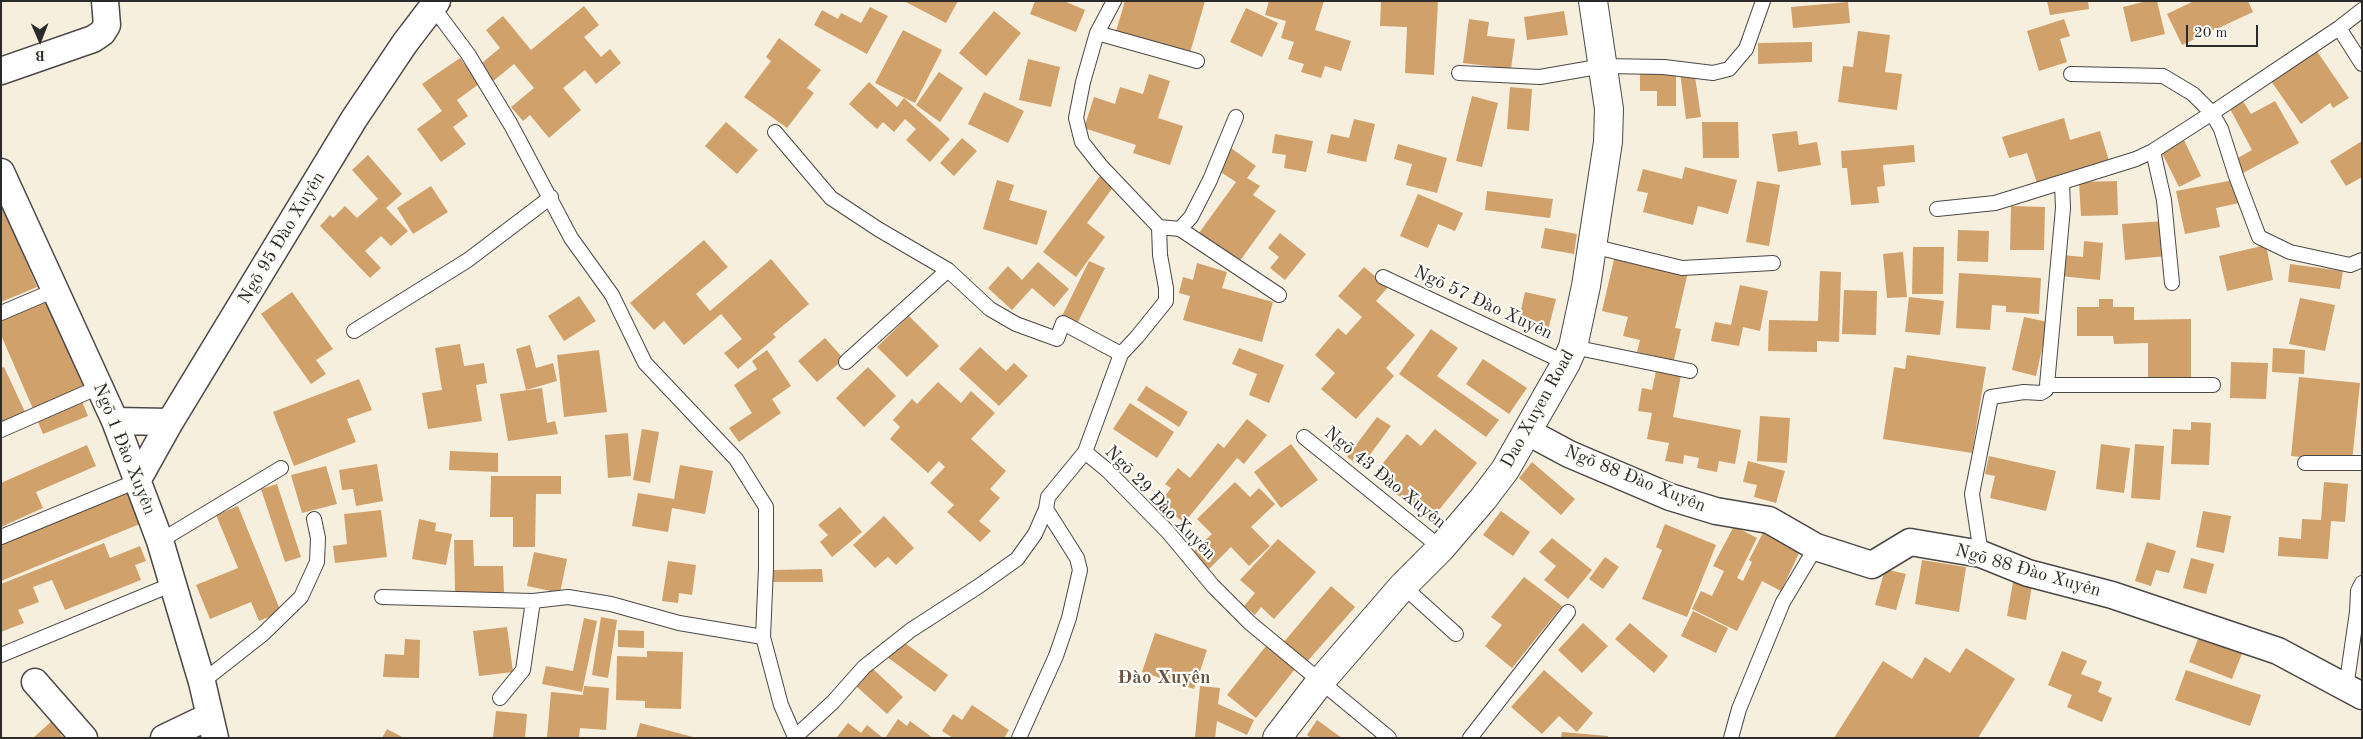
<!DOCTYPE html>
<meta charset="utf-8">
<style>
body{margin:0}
#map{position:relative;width:2363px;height:739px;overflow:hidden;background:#f7efde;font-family:"Old Standard TT",serif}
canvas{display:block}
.frame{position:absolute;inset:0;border:2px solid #2b2b2b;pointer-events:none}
.north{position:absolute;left:15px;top:15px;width:50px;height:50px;-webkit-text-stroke:4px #fdfcf7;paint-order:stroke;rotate:179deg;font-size:14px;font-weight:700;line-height:20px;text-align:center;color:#2b2b2b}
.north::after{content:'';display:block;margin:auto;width:18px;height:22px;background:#2b2b2b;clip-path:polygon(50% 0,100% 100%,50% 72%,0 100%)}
.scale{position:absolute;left:2186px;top:25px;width:72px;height:22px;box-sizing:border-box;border:2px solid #2b2b2b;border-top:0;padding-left:6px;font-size:15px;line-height:18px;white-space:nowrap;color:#2b2b2b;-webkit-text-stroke:4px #fdfcf7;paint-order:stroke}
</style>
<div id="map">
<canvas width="2363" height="739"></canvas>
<div class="frame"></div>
<div class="north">B</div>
<div class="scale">20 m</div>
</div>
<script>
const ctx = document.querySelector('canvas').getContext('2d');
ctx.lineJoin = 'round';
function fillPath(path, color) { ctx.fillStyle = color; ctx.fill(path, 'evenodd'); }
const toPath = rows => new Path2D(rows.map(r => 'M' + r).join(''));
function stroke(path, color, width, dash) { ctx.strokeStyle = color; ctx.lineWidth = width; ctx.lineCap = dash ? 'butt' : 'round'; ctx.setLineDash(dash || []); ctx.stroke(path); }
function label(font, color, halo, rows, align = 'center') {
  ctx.font = font + ' "Old Standard TT",serif'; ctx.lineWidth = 4.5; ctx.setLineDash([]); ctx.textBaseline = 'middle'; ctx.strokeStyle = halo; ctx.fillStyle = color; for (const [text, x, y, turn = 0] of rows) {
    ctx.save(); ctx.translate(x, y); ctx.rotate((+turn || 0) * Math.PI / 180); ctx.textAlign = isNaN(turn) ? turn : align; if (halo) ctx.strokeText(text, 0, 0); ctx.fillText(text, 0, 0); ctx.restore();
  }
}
fillPath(toPath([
 [904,1,958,1,946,23],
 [1035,1,1064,1,1085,10,1076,32,1030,14],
 [1125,1,1205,1,1190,53,1116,31],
 [1269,1,1324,1,1315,30,1351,41,1341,71,1325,66,1321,78,1301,72,1304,64,1288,59,1294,42,1281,38,1286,21,1265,15],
 [1381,1,1438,1,1434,75,1405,73,1407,27,1380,26],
 [2047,1,2088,1,2089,9,2050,15],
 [2147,1,2157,1,2165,34,2131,42,2123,7],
 [2194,1,2248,1,2253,12,2182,45,2167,14],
 [1848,2,1850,23,1793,28,1791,7],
 [584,6,599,25,584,37,601,57,610,49,621,63,596,84,585,70,563,88,581,110,549,138,530,115,523,121,511,107,534,88,514,64,491,83,477,67,500,48,486,30,503,16,531,50],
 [870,7,888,16,867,54,814,25,822,10,838,19,841,13,861,23],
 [1246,8,1278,23,1262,57,1230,42],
 [994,11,1021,33,986,76,959,53],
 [1564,11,1568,35,1527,40,1524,17],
 [1469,19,1489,22,1487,36,1515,39,1511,69,1463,63],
 [2064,19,2070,36,2060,39,2067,62,2039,71,2027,31],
 [903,30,942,50,915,103,875,83],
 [1858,31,1890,35,1885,72,1902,74,1897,110,1838,102,1843,66,1853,67],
 [779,38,821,70,807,88,814,93,787,128,744,97,771,61,766,57],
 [1812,42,1812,62,1758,64,1758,43],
 [2316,50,2349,98,2333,108,2330,103,2301,124,2271,81],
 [460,58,479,84,457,100,468,116,453,127,466,144,441,162,417,129,442,111,422,84],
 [1028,59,1060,67,1051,107,1019,100],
 [1640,68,1676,68,1676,106,1657,106,1657,91,1640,91],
 [1694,70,1701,117,1686,119,1680,72],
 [939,72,963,88,940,122,916,105],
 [1149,74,1170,81,1158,118,1183,126,1170,165,1133,153,1136,145,1084,128,1094,97,1115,104,1120,87,1143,94],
 [869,82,897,107,904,98,950,139,930,162,906,140,916,129,905,119,894,132,883,122,877,129,849,104],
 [1510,87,1532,89,1529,131,1507,129],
 [984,92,1024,111,1008,143,968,124],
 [1472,96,1498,103,1482,167,1456,161],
 [2241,98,2251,114,2275,101,2299,143,2243,173,2236,159,2252,150,2228,105],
 [2064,118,2070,140,2100,131,2109,161,2037,183,2027,153,2009,158,2002,137],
 [1354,119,1375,124,1366,162,1327,153,1331,134,1349,138],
 [726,122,758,150,737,174,705,146],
 [1702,122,1738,122,1739,158,1703,158],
 [1797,131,1799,145,1817,142,1821,165,1778,172,1772,134],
 [1275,134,1313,141,1306,172,1284,168,1286,155,1272,153],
 [962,138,977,151,954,176,940,163],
 [2184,140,2201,176,2179,187,2161,151],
 [2362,141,2362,177,2346,186,2330,161],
 [1398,144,1447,158,1437,193,1406,185,1412,164,1394,159],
 [1914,145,1915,162,1883,165,1885,186,1877,187,1879,203,1851,205,1847,168,1842,168,1841,151],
 [1231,148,1256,166,1247,178,1260,186,1253,195,1276,211,1239,262,1199,233,1236,182,1216,169],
 [368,155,402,194,386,208,408,231,391,246,381,236,365,251,381,268,370,278,320,226,330,215,333,218,345,206,357,218,378,199,352,170],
 [1685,167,1737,180,1728,214,1698,206,1693,225,1643,212,1648,193,1637,191,1643,169,1682,179],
 [1100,176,1114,186,1087,223,1105,237,1076,277,1043,252],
 [997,180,1014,185,1009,200,1047,211,1037,245,983,229],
 [2234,180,2239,203,2216,208,2220,227,2185,234,2176,191],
 [1757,181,1780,185,1769,246,1746,242],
 [2117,181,2118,215,2081,216,2079,182],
 [431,186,448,212,413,234,397,208],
 [1487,191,1553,199,1550,218,1485,210],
 [1418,194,1463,213,1455,231,1438,224,1428,248,1400,236],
 [1,204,37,287,1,302],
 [2011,206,2045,207,2044,250,2010,250],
 [2164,221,2167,256,2125,260,2122,224],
 [1545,228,1577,234,1574,254,1541,248],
 [1958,230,1989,231,1988,262,1957,261],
 [1280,233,1306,254,1285,280,1270,268,1279,257,1268,248],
 [704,240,728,267,696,294,710,311,771,259,809,304,773,334,776,337,738,369,724,353,742,339,721,314,684,345,664,321,654,330,630,303],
 [2084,241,2103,243,2100,280,2060,276,2062,255,2083,257],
 [2266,245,2273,280,2227,291,2219,256],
 [1913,247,1944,247,1943,294,1912,294],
 [1903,252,1907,297,1887,298,1883,254],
 [1615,255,1688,272,1675,328,1681,329,1674,360,1637,352,1640,340,1623,336,1628,317,1602,311],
 [1089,261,1105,268,1077,324,1062,316],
 [1038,262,1069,289,1054,307,1032,288,1012,310,988,288,1008,266,1022,280],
 [1197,263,1227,272,1222,288,1273,302,1262,342,1183,320,1190,296,1179,293,1183,277,1193,280],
 [2290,264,2343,271,2340,289,2288,282],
 [1364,267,1388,287,1376,301,1415,335,1386,368,1394,376,1356,419,1321,389,1335,373,1315,355,1338,328,1346,335,1362,317,1338,296],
 [1820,271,1841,272,1839,342,1817,341,1817,352,1768,351,1769,320,1818,321],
 [1959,273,2041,278,2039,314,2006,312,2006,306,1992,305,1990,330,1956,328],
 [1740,285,1768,291,1760,331,1743,327,1739,346,1711,341,1715,322,1731,325],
 [1844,290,1877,291,1876,335,1842,334],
 [292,292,333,349,316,360,326,374,311,384,261,314],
 [1525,292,1556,299,1548,330,1518,323],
 [48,295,86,386,33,409,1,335,1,315],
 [579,296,596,321,564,341,548,316],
 [1909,297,1944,301,1940,335,1905,332],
 [2300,298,2335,305,2325,351,2289,344],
 [2099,299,2113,299,2113,307,2134,307,2134,320,2191,319,2191,379,2148,380,2148,343,2114,344,2113,336,2077,336,2077,307,2099,307],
 [909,316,939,346,907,377,877,347],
 [2024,317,2048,322,2036,376,2012,370],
 [1431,329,1458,348,1437,376,1499,420,1486,437,1399,374],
 [825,338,844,359,817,382,798,361],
 [460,344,464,366,484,363,487,383,476,385,482,421,428,429,422,393,442,390,435,348],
 [530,345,536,368,553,363,557,381,526,390,516,349],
 [980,347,1006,371,1014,363,1028,376,999,406,959,369],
 [1239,348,1284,365,1269,403,1249,395,1257,374,1232,364],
 [2273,348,2305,350,2304,374,2272,372],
 [599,350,607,412,564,417,557,355],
 [767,350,791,386,772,399,781,413,739,442,729,428,752,413,734,385,757,369,752,361],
 [1907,355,1986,367,1972,453,1883,439,1894,367,1905,369],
 [1483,359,1527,388,1509,414,1466,384],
 [2231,362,2268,363,2266,399,2230,398],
 [4,367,25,412,1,423,1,368],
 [868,367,896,396,864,427,836,398],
 [1656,371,1681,375,1673,417,1741,430,1735,464,1719,461,1717,472,1697,468,1699,458,1684,455,1683,464,1665,461,1669,443,1647,439,1652,413,1638,411,1642,388,1652,390],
 [2299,377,2360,383,2352,462,2291,456],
 [359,379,372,410,347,419,356,442,294,466,273,412],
 [938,382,961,403,971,391,995,413,971,439,1006,471,990,489,1000,498,979,521,991,531,980,542,947,512,954,505,930,483,945,467,939,461,928,473,890,439,900,427,893,420,912,399,917,404],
 [1146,386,1188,412,1179,427,1137,400],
 [542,388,547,423,555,421,558,434,508,441,500,394],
 [81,399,88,416,43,434,36,417],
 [1130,403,1174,432,1157,458,1113,429],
 [1760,416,1790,418,1787,463,1757,461],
 [1377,417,1391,426,1361,467,1347,457],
 [1247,419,1267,435,1244,464,1237,458,1184,523,1165,507,1170,501,1164,497,1171,488,1165,484,1178,468,1190,478,1218,443,1224,448],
 [2191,422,2211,423,2209,465,2171,464,2173,429,2191,430],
 [642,429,659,432,650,483,633,480],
 [1435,429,1477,463,1430,521,1373,475,1407,434,1421,446],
 [628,433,631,476,608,478,605,435],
 [1291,444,1318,480,1281,508,1254,472],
 [2101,444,2130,448,2124,493,2096,489],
 [2135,444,2164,446,2160,500,2131,498],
 [87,445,96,466,36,492,43,508,1,527,1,483],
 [450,451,498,453,498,472,449,470],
 [1989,456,2056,471,2046,511,1990,498,1995,476,1985,474],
 [1748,461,1785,471,1776,503,1754,497,1757,485,1743,482],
 [1532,462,1575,499,1561,515,1519,478],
 [377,464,383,501,356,506,353,489,342,490,339,470],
 [680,465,713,471,705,514,672,508,668,532,632,526,638,493,674,499],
 [326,466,337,504,302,513,291,475],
 [491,476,561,476,561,494,536,494,535,547,513,547,513,517,490,517],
 [1235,482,1250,497,1259,488,1275,504,1251,527,1270,546,1249,566,1231,547,1209,569,1193,552,1212,534,1197,519],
 [2324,482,2348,484,2345,522,2331,521,2328,559,2278,556,2279,537,2301,539,2302,519,2321,520],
 [277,484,301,557,285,562,261,489],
 [133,486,147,521,1,581,1,540],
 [238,506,281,612,259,621,251,602,210,619,196,585,238,568,216,515],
 [840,507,862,532,832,557,820,542,828,535,818,525],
 [381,510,387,557,335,563,333,546,347,544,344,514],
 [1501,511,1530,532,1513,556,1483,535],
 [2203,511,2231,516,2224,553,2196,547],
 [884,516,914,548,896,565,888,557,875,568,853,545],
 [419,519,436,523,435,531,452,534,446,565,412,559],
 [1665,524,1716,545,1687,617,1642,599,1662,550,1656,547],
 [1734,526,1757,538,1737,578,1743,581,1752,562,1749,560,1765,529,1802,547,1781,591,1762,581,1737,631,1692,609,1701,591,1712,596,1724,571,1713,566],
 [1552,538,1592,570,1568,599,1544,580,1556,566,1539,552],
 [1278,539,1316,572,1274,619,1261,607,1255,615,1244,606,1255,593,1240,580],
 [454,540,473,540,474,566,503,566,504,592,455,592],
 [2147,542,2176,551,2169,573,2156,570,2151,586,2135,581],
 [104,543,110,558,140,546,146,561,135,565,141,580,65,610,52,580,33,587,39,602,18,610,24,623,1,632,1,584],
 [534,552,567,559,560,593,527,586],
 [1605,557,1619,567,1603,589,1589,579],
 [2191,558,2214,564,2206,594,2183,588],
 [1922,560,1966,567,1959,612,1915,604],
 [668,561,696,565,692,595,679,593,678,603,662,601],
 [822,569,823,582,771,582,771,570],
 [1885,569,1906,574,1896,610,1875,605],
 [1524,577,1562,606,1512,668,1485,646,1502,625,1491,617],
 [2014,577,2033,580,2026,620,2007,616],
 [1331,586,1355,607,1306,663,1283,643],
 [1693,611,1728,628,1716,653,1681,636],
 [601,617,617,620,608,678,592,675],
 [584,618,597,621,582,692,542,684,546,666,573,671],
 [1583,623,1608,646,1582,673,1558,650],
 [1630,623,1668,656,1654,673,1615,639],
 [507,627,513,672,479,676,473,631],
 [618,630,644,631,644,648,618,647],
 [1155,633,1207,650,1194,689,1142,672],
 [2200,634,2243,651,2232,679,2189,662],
 [405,639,420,640,419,678,383,677,385,654,404,655],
 [901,640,948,675,935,692,887,657],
 [1266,646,1295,669,1256,718,1227,695],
 [1966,648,2015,679,1978,738,1834,738,1883,661,1912,679,1925,657,1950,673],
 [647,651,683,652,681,709,645,708,645,701,616,700,617,656,647,657],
 [2062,651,2087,661,2081,674,2102,682,2098,692,2112,698,2102,722,2067,707,2072,695,2048,685],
 [872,668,903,697,887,714,856,686],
 [1544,670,1593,713,1577,732,1559,716,1542,734,1511,707],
 [2186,670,2261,695,2250,726,2175,700],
 [584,686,609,688,606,730,580,728,579,738,547,737,551,692,583,695],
 [1200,686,1220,688,1218,704,1254,720,1247,735,1217,721,1215,738,1195,737],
 [972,705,1009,730,1004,738,953,738,942,731,953,714,962,720],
 [496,711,527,714,525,738,493,738],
 [898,719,907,726,910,721,933,738,885,738],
 [53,720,63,731,60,734,64,738,33,738],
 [1317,720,1342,738,1311,738,1307,735],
 [640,723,693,737,693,738,636,738],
 [848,723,861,733,867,725,883,738,836,738],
 [387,729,404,738,382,738],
 [1562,732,1608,736,1608,738,1561,738]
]), '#d0a16b');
const lane = toPath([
 [433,7,468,54,511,125,571,238,612,295,645,363,736,459,766,507,766,568,763,637,781,705,795,737],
 [2339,28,2362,64],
 [1097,33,1197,61],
 [1459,73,1540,77,1603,66,1664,67,1713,73,1729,69,1746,49,1763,1],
 [2071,74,2163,76,2193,94,2212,113,2221,129,2236,176,2259,237,2290,252,2350,265,2362,260],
 [775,132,831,198,878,229,948,270,990,309,1016,324,1057,339,1063,323,1121,354],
 [2153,151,2164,200,2172,283],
 [1937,209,1995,203,2136,159,2153,151,2212,113,2339,28,2362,10],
 [1159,227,1180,229,1279,295],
 [1180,229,1191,217,1210,180,1236,117],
 [1592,246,1682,268,1773,263],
 [1383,277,1566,363],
 [1,313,55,290],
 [354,331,468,260,551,197],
 [1573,347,1690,371],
 [846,362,948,270],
 [2047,385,2213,385],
 [1,430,99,387],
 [1304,437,1441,548],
 [1085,452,1107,470,1168,532,1213,586,1250,623,1389,738],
 [2305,463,2362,463],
 [1,537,137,481],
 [160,541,281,468],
 [1981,554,1972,494,1991,397,2024,392,2041,393,2046,390,2047,385,2063,208,2062,183],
 [1403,586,1456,634],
 [382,597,533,601,568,597,611,604,679,623,763,637],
 [1,655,173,584],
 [202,682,263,634,301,597,317,562,318,538,314,519],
 [2346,688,2357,612,2358,591,2362,583],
 [500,698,523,670,533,601],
 [794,738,833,702,864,667,911,630,979,586,1017,559,1035,534,1046,509],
 [1019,738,1056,656,1069,618,1080,570,1077,558,1046,509,1048,497,1085,452,1121,354,1137,337,1166,301,1166,288,1160,255,1159,227,1101,166,1082,142,1076,118,1083,82,1097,33,1114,1],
 [1470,738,1568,612],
 [1731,738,1739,709,1783,602,1816,547]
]);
const street = toPath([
 [1,71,93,39,102,33,107,25,105,1],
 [1,172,115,421,160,541,202,682,215,738],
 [115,421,170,422],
 [1528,432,1569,454,1670,497,1716,511,1769,520,1816,547,1872,565,1910,542,1981,554,2028,573,2112,595,2278,651,2362,696],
 [137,481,170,422,354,119,405,43,437,1],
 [35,682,84,738],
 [164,738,210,716]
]);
const secondary = toPath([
 [1277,738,1320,682,1403,586,1441,548,1483,499,1505,470,1566,363,1573,347,1586,286,1608,142,1609,109,1593,1]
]);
stroke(lane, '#4a4846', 16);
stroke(street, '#4a4846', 29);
stroke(secondary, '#4a4846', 30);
stroke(lane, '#fff', 14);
stroke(street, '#fff', 26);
stroke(secondary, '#fff', 28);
label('18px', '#2b2b2b', '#fdfcf7', [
 ["Ngõ 95 Đào Xuyên",282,238,-59],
 ["Ngõ 57 Đào Xuyên",1483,303,25],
 ["Dao Xuyen Road",1538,409,-61],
 ["Ngõ 1 Đào Xuyên",124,449,68],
 ["Ngõ 43 Đào Xuyên",1385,478,39],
 ["Ngõ 88 Đào Xuyên",1635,479,22],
 ["Ngõ 29 Đào Xuyên",1160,503,46],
 ["Ngõ 88 Đào Xuyên",2028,571,16]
]);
label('bold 19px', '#655441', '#fdfcf7', [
 ["Đào Xuyên",1164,678]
]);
</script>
